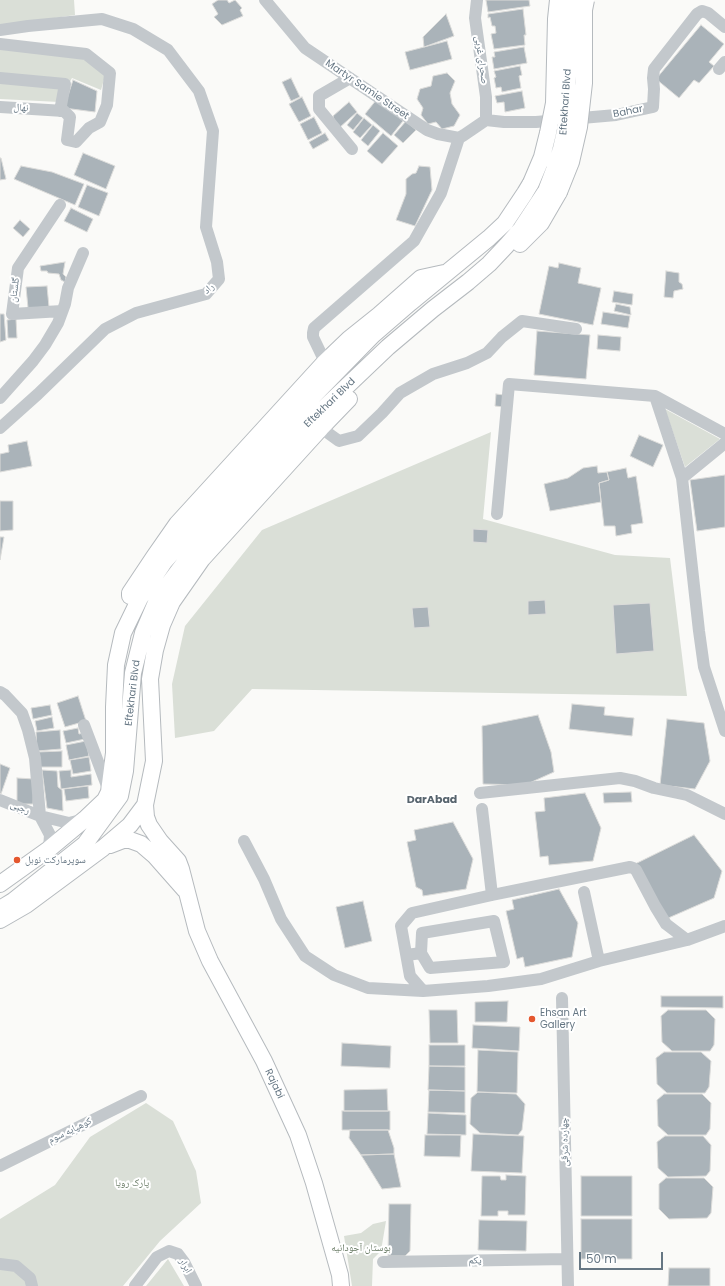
<!DOCTYPE html>
<meta charset="utf-8">
<style>
body{margin:0}
#map{position:relative;width:725px;height:1286px;overflow:hidden;background:#fafaf8;font-family:Poppins,sans-serif}
canvas{display:block}
.scale{position:absolute;left:579px;top:1252px;width:84px;height:18px;box-sizing:border-box;border:2px solid #657683;border-top:0;padding-left:5px;font-size:12px;line-height:14px;white-space:nowrap;color:#657683;-webkit-text-stroke:3px #fff;paint-order:stroke}
</style>
<div id="map">
<canvas width="725" height="1286"></canvas>
<div class="scale">50 m</div>
</div>
<script>
const ctx = document.querySelector('canvas').getContext('2d');
ctx.lineJoin = 'round';
function fillPath(path, color) { ctx.fillStyle = color; ctx.fill(path, 'evenodd'); }
const toPath = rows => new Path2D(rows.map(r => 'M' + r).join(''));
function stroke(path, color, width, dash) { ctx.strokeStyle = color; ctx.lineWidth = width; ctx.lineCap = dash ? 'butt' : 'round'; ctx.setLineDash(dash || []); ctx.stroke(path); }
function label(font, color, halo, rows, align = 'center') {
  ctx.font = font + ' Poppins,"Noto Naskh Arabic",sans-serif'; ctx.lineWidth = 4; ctx.setLineDash([]); ctx.textBaseline = 'middle'; ctx.strokeStyle = halo; ctx.fillStyle = color; for (const [text, x, y, turn = 0] of rows) {
    ctx.save(); ctx.translate(x, y); ctx.rotate((+turn || 0) * Math.PI / 180); ctx.textAlign = isNaN(turn) ? turn : align; if (halo) ctx.strokeText(text, 0, 0); ctx.fillText(text, 0, 0); ctx.restore();
  }
}
fillPath(toPath([
 [0,0,74,0,75,15,0,26],
 [0,47,88,59,105,76,101,90,72,78,59,102,0,99],
 [665,409,720,439,685,467],
 [491,432,483,519,615,555,670,558,687,696,252,689,214,731,175,738,172,684,185,626,262,530],
 [146,1103,173,1121,196,1171,201,1203,160,1241,123,1286,0,1286,0,1219,55,1185,90,1137],
 [386,1221,381,1251,373,1259,372,1286,352,1286,344,1236,361,1233,373,1224],
 [168,1259,184,1286,146,1286]
]), '#dadfd7');
const building = toPath([
 [218,0,227,0,229,3,235,0,242,8,240,10,243,16,222,25,214,17,218,14,212,4,218,0],
 [486,0,529,0,530,6,488,12,486,0],
 [523,9,526,35,524,35,525,45,494,49,491,34,496,33,495,26,492,26,490,17,488,18,488,14,523,9],
 [446,14,454,36,424,47,423,37,446,14],
 [701,25,724,44,709,62,714,66,699,83,694,80,679,98,656,79,701,25],
 [447,41,452,59,410,70,405,52,447,41],
 [524,47,527,63,494,69,492,57,495,57,494,52,524,47],
 [520,66,522,75,519,76,521,88,502,92,501,87,496,88,494,78,496,77,494,71,520,66],
 [447,73,455,81,450,93,452,104,460,115,454,126,442,129,436,122,428,124,421,115,423,108,417,99,420,89,431,86,433,76,447,73],
 [291,78,300,97,291,101,282,82,291,78],
 [73,80,97,91,95,112,64,108,73,80],
 [522,91,525,108,505,112,504,102,497,103,495,96,522,91],
 [302,97,311,116,299,122,289,104,302,97],
 [377,99,403,121,391,136,365,114,377,99],
 [349,102,357,112,339,128,336,125,333,116,349,102],
 [357,113,363,118,353,130,347,125,357,113],
 [314,117,322,133,308,140,300,124,314,117],
 [364,118,372,125,360,138,353,132,364,118],
 [406,121,416,130,403,143,394,135,406,121],
 [373,125,380,131,368,146,361,140,373,125],
 [325,133,329,140,313,149,309,142,325,133],
 [383,133,398,146,382,164,367,151,383,133],
 [83,153,115,166,106,189,74,175,83,153],
 [0,158,1,158,6,179,0,180,0,158],
 [21,166,52,172,84,184,75,205,14,179,21,166],
 [419,166,430,167,432,190,415,226,396,220,406,194,406,179,412,174,416,173,419,166],
 [87,185,108,193,99,216,78,207,87,185],
 [71,208,93,219,87,232,64,221,71,208],
 [20,220,30,229,23,237,13,228,20,220],
 [65,262,63,274,66,277,65,282,61,280,59,274,48,273,47,271,41,271,40,266,65,262],
 [559,263,581,268,578,283,601,288,593,325,539,314,549,266,558,268,559,263],
 [666,271,679,273,679,282,682,284,683,289,674,291,673,298,664,297,666,271],
 [47,286,49,307,28,308,26,287,47,286],
 [614,291,633,294,632,305,612,302,614,291],
 [616,304,630,307,631,315,614,311,616,304],
 [603,312,630,316,628,328,601,324,603,312],
 [0,314,4,314,6,340,0,342,0,314],
 [16,319,17,338,8,338,7,320,16,319],
 [537,331,590,335,586,379,534,375,537,331],
 [598,335,621,337,620,351,597,349,598,335],
 [496,394,504,395,504,407,495,406,496,394],
 [639,435,663,445,653,467,630,456,639,435],
 [27,441,32,466,0,472,0,454,9,452,8,445,27,441],
 [597,466,598,473,607,472,609,480,599,483,601,502,550,511,544,484,568,478,583,468,597,466],
 [626,468,628,478,636,476,643,523,631,525,632,533,616,536,615,526,604,526,599,483,609,480,607,472,626,468],
 [725,475,725,527,697,531,690,480,725,475],
 [0,501,13,501,13,530,0,531,0,501],
 [473,529,488,530,487,543,473,542,473,529],
 [0,537,4,537,0,560,0,537],
 [545,600,546,614,528,615,528,601,545,600],
 [650,603,654,651,616,654,613,605,650,603],
 [428,607,430,627,414,628,412,608,428,607],
 [78,696,86,721,65,727,57,703,78,696],
 [572,704,605,707,604,715,634,718,632,736,569,729,572,704],
 [50,705,52,715,33,719,31,708,50,705],
 [538,715,551,752,554,772,525,785,483,784,482,726,538,715],
 [52,717,54,728,37,731,35,721,52,717],
 [667,719,704,723,710,761,695,789,660,785,667,719],
 [78,728,79,734,84,733,85,739,66,743,63,731,78,728],
 [60,730,61,749,37,751,36,732,60,730],
 [86,741,89,756,69,760,66,745,86,741],
 [62,751,62,767,39,767,38,752,62,751],
 [89,757,91,771,73,774,70,760,89,757],
 [0,764,10,768,1,794,0,793,0,764],
 [42,770,57,771,58,787,62,790,63,811,47,808,42,770],
 [71,770,71,777,91,774,92,785,61,789,59,771,71,770],
 [17,778,34,779,33,804,17,804,17,778],
 [88,786,89,798,66,801,64,789,88,786],
 [631,792,632,802,604,803,603,793,631,792],
 [585,793,601,828,593,861,549,865,548,856,540,857,535,812,545,811,544,798,585,793],
 [453,822,473,859,466,889,423,896,422,890,416,887,407,842,416,840,414,830,453,822],
 [694,835,722,871,714,898,666,919,635,864,694,835],
 [559,889,578,923,572,957,525,967,523,957,517,959,506,911,514,909,512,900,559,889],
 [363,901,372,941,345,948,336,907,363,901],
 [661,996,723,996,723,1008,661,1007,661,996],
 [508,1001,507,1022,475,1022,475,1002,508,1001],
 [429,1010,457,1010,458,1043,430,1043,429,1010],
 [668,1010,706,1010,715,1019,714,1045,710,1051,672,1051,662,1042,661,1016,668,1010],
 [473,1025,520,1027,519,1051,472,1048,473,1025],
 [342,1043,391,1046,390,1068,341,1066,342,1043],
 [429,1045,465,1045,465,1066,429,1066,429,1045],
 [478,1050,518,1052,517,1093,477,1092,478,1050],
 [664,1052,701,1052,711,1061,709,1087,705,1093,667,1093,657,1084,656,1058,664,1052],
 [429,1066,465,1067,465,1091,428,1090,429,1066],
 [387,1089,388,1111,344,1111,344,1090,387,1089],
 [429,1090,465,1091,465,1113,428,1112,429,1090],
 [478,1092,516,1094,525,1104,522,1130,518,1135,480,1133,470,1124,471,1098,478,1092],
 [664,1094,702,1094,711,1103,710,1129,706,1135,668,1135,658,1126,657,1100,664,1094],
 [342,1111,390,1111,390,1130,342,1130,342,1111],
 [428,1113,466,1115,466,1135,427,1134,428,1113],
 [350,1130,388,1130,394,1148,394,1154,361,1155,349,1138,350,1130],
 [473,1134,524,1136,522,1173,471,1171,473,1134],
 [425,1135,461,1135,460,1157,424,1156,425,1135],
 [665,1136,703,1136,711,1145,710,1171,706,1176,668,1177,658,1168,657,1142,665,1136],
 [394,1154,401,1187,382,1189,361,1155,394,1154],
 [506,1175,526,1176,525,1215,508,1215,508,1211,498,1211,498,1216,481,1216,482,1176,500,1176,501,1180,506,1180,506,1175],
 [581,1176,632,1176,632,1216,581,1216,581,1176],
 [666,1178,704,1178,713,1187,711,1213,707,1218,669,1219,659,1209,659,1184,666,1178],
 [389,1204,411,1204,410,1251,405,1256,388,1256,389,1204],
 [581,1219,632,1219,632,1259,581,1259,581,1219],
 [479,1220,527,1221,526,1251,478,1250,479,1220],
 [669,1268,710,1268,710,1286,668,1286,669,1268]
]);
fillPath(building, '#aab3b9');
stroke(building, '#dcdcda', 1);
const major = toPath([
 [520,244,541,223,559,192],
 [130,596,130,593,154,557,177,524,325,362,349,339,379,315,421,278,444,273],
 [145,805,146,817,149,825,160,841,178,861,181,869,197,931,210,961,264,1061,298,1135,314,1183,340,1275,341,1286],
 [110,845,123,840,130,840,141,844,155,856,185,890],
 [0,884,49,849,85,819,105,800,109,792,114,753,114,707,116,665,123,633,140,598,164,562,289,421,373,335,410,303,489,238,505,223,525,193,531,183],
 [0,909,13,901,85,844,120,796,125,771,133,673,143,633,158,598,194,550,229,507,304,427,388,347,433,309,468,282,489,264,506,246,521,229,546,191],
 [0,920,26,905,103,848,130,825,145,805,154,761,150,679,155,650,162,625,172,602,202,559,321,428,349,399]
]);
stroke(major, '#b5babe', 18);
stroke(toPath([
 [265,0,305,48,427,130,438,134,459,138,464,135,486,120],
 [477,0,475,18,486,97,486,120],
 [0,30,28,26,102,19,133,29,168,50,199,91,213,131,206,227,217,262,219,279,206,294,136,313,105,329,38,394,0,428],
 [0,44,86,54,110,73,107,105,100,122,89,128,76,142,67,140,70,117,64,111,0,107],
 [719,69,725,62],
 [0,78,65,84,60,111],
 [350,78,319,96,319,109,352,149],
 [486,120,504,122,536,122,616,115,653,107,654,89,653,78,654,69,697,14,702,11,708,13,725,27],
 [60,205,18,268,12,314,62,311],
 [325,362,313,337,313,333,314,328,414,241,441,193,459,138],
 [655,396,682,478,725,443],
 [0,398,33,361,45,345,58,323,65,304,68,288,83,253],
 [321,428,339,441,358,436,382,413,400,393,433,374,467,363,487,353,502,337,522,321,576,329],
 [682,478,699,631,704,667,725,731],
 [497,514,509,384,655,396,725,434],
 [0,692,5,695,22,713,28,730,35,758,40,816,50,835,49,849],
 [84,725,109,791],
 [480,793,620,778,635,781,654,788,687,795,725,814],
 [0,800,40,816,69,823,85,819],
 [482,809,492,895],
 [244,841,264,879,281,919,305,956,334,975,368,988,423,991,488,986,541,979,599,961,687,940,725,926],
 [584,892,599,961],
 [407,955,421,953,422,933,494,921,504,962,430,968,421,953],
 [423,991,410,976,401,926,412,913,492,895,630,867,633,868,636,870,655,906,666,924,687,940],
 [562,998,568,1286],
 [0,1166,141,1096],
 [383,1262,567,1259],
 [0,1264,16,1266,30,1278,32,1286],
 [135,1286,157,1257,169,1251,178,1254,184,1262,196,1286]
]), '#c3c8cc', 12);
stroke(major, '#fff', 16);
const majorBridge = toPath([
 [531,183,542,157,548,133,554,103,556,19,558,0],
 [546,191,554,170,561,149,566,127,571,0],
 [559,192,571,162,579,127,584,83,584,10,586,0]
]);
stroke(majorBridge, '#b5babe', 18, []);
stroke(majorBridge, '#fff', 16);
for (const [x, y, r, color] of [
 [17,860,4,"#e4572e"],
 [532,1019,4,"#e4572e"]
]) { const dot = new Path2D(); dot.arc(x, y, r, 0, 2 * Math.PI); ctx.fillStyle = color; ctx.fill(dot); stroke(dot, '#fff', 1.5); }
label('10px', '#657683', '#fff', [
 ["صحرای غربی",481,60,82],
 ["Martyr Samie Street",367,90,34],
 ["Eftekhari Blvd",566,102,-86],
 ["نهال",21,108,4],
 ["Bahar",628,112,-11],
 ["راد",209,289,-41],
 ["گلستان",15,290,-83],
 ["Eftekhari Blvd",330,403,-44],
 ["Eftekhari Blvd",133,693,-83],
 ["رجبی",20,808,22],
 ["Rajabi",274,1084,65],
 ["کوهپایه سوم",70,1131,-26],
 ["چهارده شرقی",565,1142,-91],
 ["یکم",475,1261,-1],
 ["ابرار",185,1266,59]
]);
label('10px', '#657683', '#fff', [
 ["سوپرمارکت نوبل",25,860],
 ["Ehsan Art",540,1013],
 ["Gallery",540,1025]
], 'left');
label('10px', '#687a64', '#fff', [
 ["پارک رویا",132,1183],
 ["بوستان آجودانیه",361,1248]
]);
label('bold 11px', '#57646e', '#fff', [
 ["DarAbad",432,800]
]);
</script>
